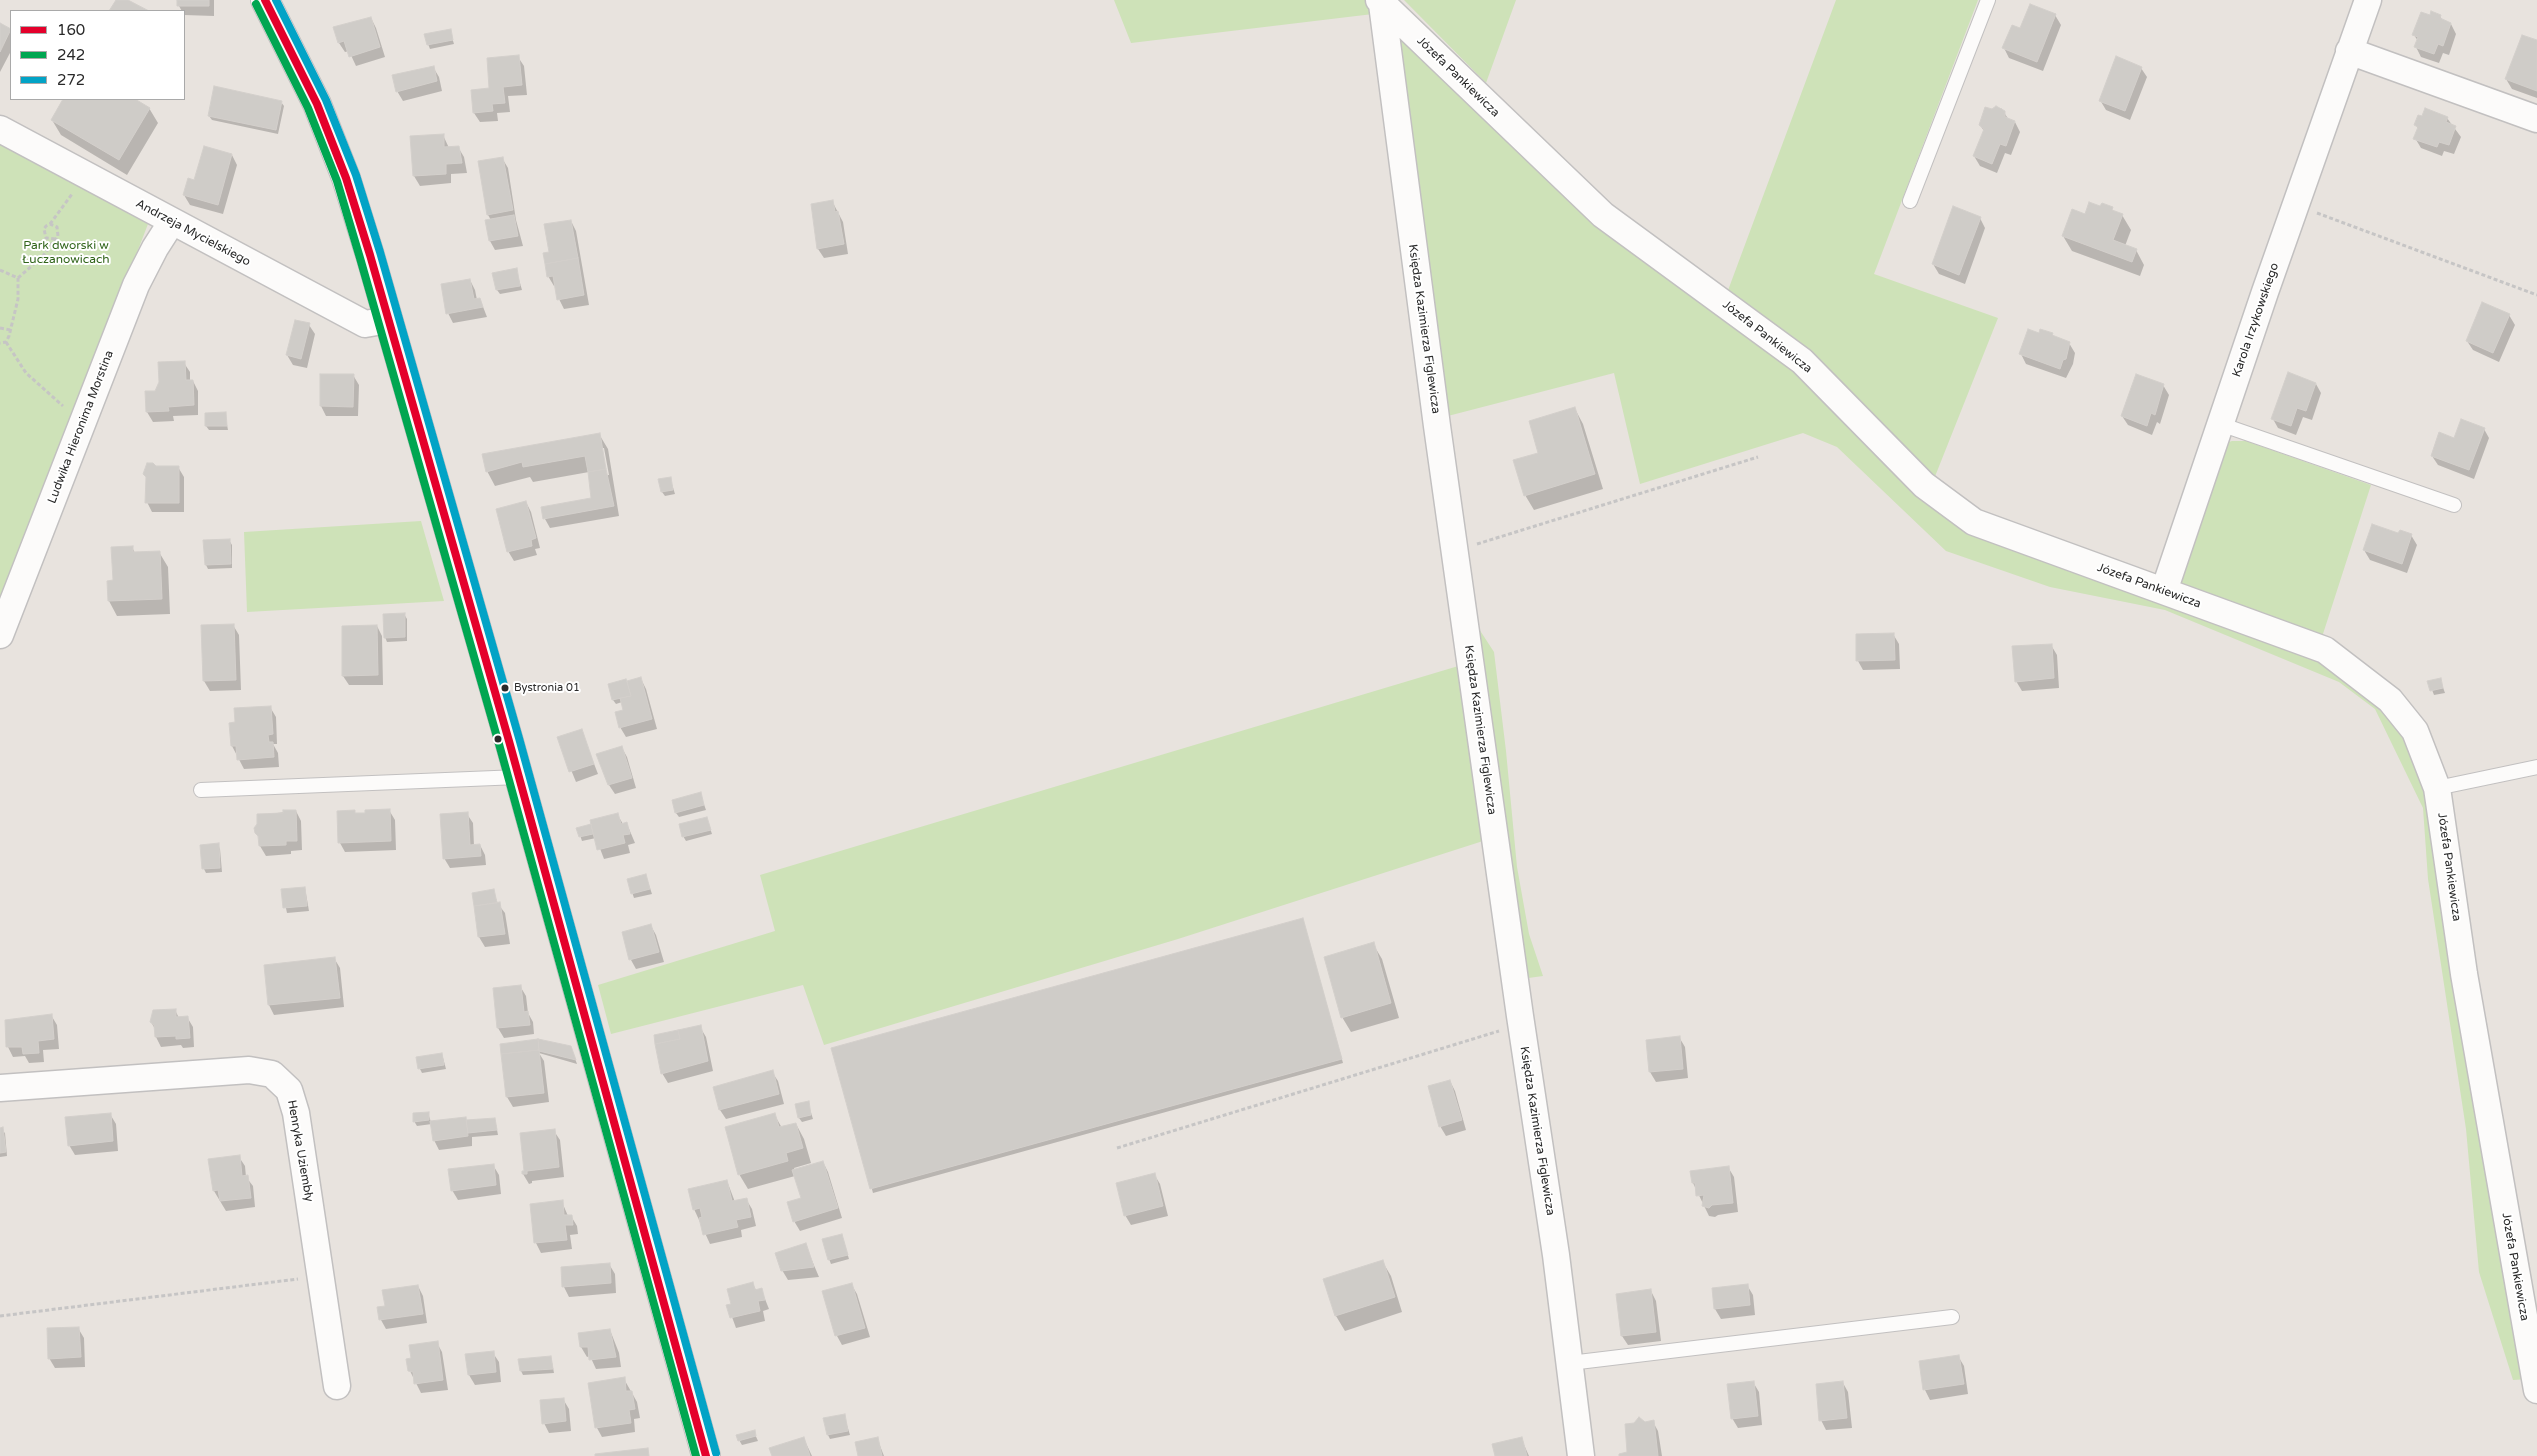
<!DOCTYPE html>
<meta charset="utf-8">
<style>
body{margin:0}
#map{position:relative;width:2537px;height:1456px;overflow:hidden;background:#e8e3de;font-family:"Varela Round",sans-serif}
canvas{display:block}
.legend{position:absolute;left:10px;top:10px;width:175px;height:90px;box-sizing:border-box;background:#fff;border:1px solid #a9a9a9;margin:0;padding:6px 9px;list-style:none;font-size:15px;color:#292929}
.legend li{display:flex;align-items:center;gap:10px;height:25px}
.legend b{width:25px;border:1px solid #a9a9a9}
</style>
<div id="map">
<canvas width="2537" height="1456"></canvas>
<ul class="legend">
<li><b style="height:6px;background:#e4002b"></b>160</li>
<li><b style="height:6px;background:#00a651"></b>242</li>
<li><b style="height:6px;background:#02a3c6"></b>272</li>
</ul>
</div>
<script>
const ctx = document.querySelector('canvas').getContext('2d');
ctx.lineJoin = 'round';
function fillPath(path, color) { ctx.fillStyle = color; ctx.fill(path, 'evenodd'); }
const toPath = rows => new Path2D(rows.map(r => 'M' + r).join(''));
function stroke(path, color, width, dash) { ctx.strokeStyle = color; ctx.lineWidth = width; ctx.lineCap = dash ? 'butt' : 'round'; ctx.setLineDash(dash || []); ctx.stroke(path); }
function label(font, color, halo, rows, align = 'center') {
  ctx.font = font + ' "Varela Round",sans-serif'; ctx.lineWidth = 4; ctx.setLineDash([]); ctx.textBaseline = 'middle'; ctx.strokeStyle = halo; ctx.fillStyle = color; for (const [text, x, y, turn = 0] of rows) {
    ctx.save(); ctx.translate(x, y); ctx.rotate((+turn || 0) * Math.PI / 180); ctx.textAlign = isNaN(turn) ? turn : align; if (halo) ctx.strokeText(text, 0, 0); ctx.fillText(text, 0, 0); ctx.restore();
  }
}
fillPath(toPath([
 [1114,0,1365,0,1373,14,1131,43],
 [1404,0,1516,0,1486,83],
 [1836,0,1978,0,1874,274,1998,318,1932,484,1727,293],
 [1390,24,1798,369,1960,524,2320,654,2387,706,2414,742,2433,803,2529,1379,2513,1380,2479,1272,2466,1129,2428,879,2423,808,2375,709,2339,682,2165,610,2050,587,1946,551,1837,447,1803,433,1640,484,1614,373,1444,417],
 [0,142,148,224,81,398,0,599],
 [2232,441,2246,441,2371,485,2322,637,2171,587,2223,444],
 [421,521,444,601,247,612,244,532],
 [1468,612,1494,652,1506,751,1517,867,1529,934,1543,976,1521,979],
 [1465,664,1483,841,1178,939,824,1045,803,985,611,1034,598,985,775,931,760,875]
]), '#cee2b8');
fillPath(toPath([
 [179,0,214,0,214,16,184,15,179,6],
 [2055,15,2061,25,2043,71,2009,58,2004,48],
 [2430,16,2440,16,2443,21,2451,24,2456,34,2449,55,2443,53,2439,63,2421,57,2416,47,2418,41,2414,35],
 [371,18,376,28,385,57,356,66,349,51,345,52,339,43],
 [0,24,11,30,11,51,0,72],
 [450,31,454,44,430,49,428,44],
 [2537,42,2537,98,2512,89,2506,79],
 [518,57,524,66,527,95,508,96,510,112,497,113,498,121,480,122,474,113],
 [433,67,439,77,442,91,403,101,397,91],
 [2141,68,2147,77,2130,120,2106,110,2100,100],
 [65,99,133,99,149,108,158,123,127,175,61,135,52,120],
 [281,102,284,106,278,134,212,120,209,116],
 [1996,108,2001,108,2009,120,2015,122,2020,132,2011,155,2005,153,1997,173,1980,166,1974,156,1984,131,1980,125],
 [2447,118,2461,137,2454,154,2444,151,2442,156,2421,148,2415,138,2418,129,2416,125],
 [443,135,449,148,458,147,464,157,467,173,451,174,451,183,420,186,414,176,412,138],
 [232,155,237,165,223,214,190,205,184,195,195,181],
 [502,158,508,168,516,220,523,246,495,250,490,241,491,220,488,215],
 [832,201,843,222,848,254,824,258,818,249],
 [2102,205,2122,215,2131,230,2125,246,2136,250,2144,265,2140,276,2072,251,2063,236,2086,216],
 [1980,218,1985,228,1965,284,1939,274,1933,264],
 [571,221,576,231,589,305,564,309,559,299,556,286,554,286,548,276,551,253],
 [516,269,522,290,500,294,497,290],
 [470,280,475,290,477,300,480,299,487,317,453,323,448,313],
 [2509,315,2515,325,2499,362,2473,350,2467,341],
 [309,325,315,334,307,368,293,365,287,355],
 [2052,334,2054,337,2069,343,2075,353,2073,364,2066,378,2026,364,2021,354,2040,335],
 [184,363,190,372,190,381,193,381,198,391,198,415,173,416,174,421,153,422,147,412,156,392],
 [353,375,359,385,358,416,326,416,321,406],
 [2316,384,2321,393,2312,420,2303,417,2296,435,2278,428,2273,419],
 [2163,385,2169,395,2160,424,2157,422,2152,435,2128,425,2122,416],
 [1575,409,1583,424,1603,489,1534,510,1525,495],
 [225,414,228,430,209,430,206,426],
 [2484,429,2489,438,2474,479,2438,465,2432,456,2455,440],
 [599,434,608,449,619,516,550,528,545,519,593,499,589,472,533,482,530,477,495,486,487,471],
 [601,448,604,448,609,475,606,475],
 [178,467,184,477,184,512,152,512,147,502,147,478,144,474],
 [670,478,675,494,665,496,662,492],
 [526,502,531,512,540,548,535,549,537,555,514,561,508,551],
 [2399,535,2411,535,2417,545,2407,573,2370,560,2364,550],
 [229,540,232,545,232,568,208,569,206,565],
 [132,547,135,553,159,552,168,567,170,614,117,616,109,601,114,582],
 [404,614,407,619,407,641,387,642,385,637],
 [233,625,239,635,241,690,210,691,204,681,202,627],
 [377,626,382,636,383,685,349,685,343,676],
 [1893,634,1899,644,1900,669,1863,670,1858,661],
 [2051,645,2057,655,2059,688,2022,691,2016,681],
 [641,679,646,689,657,729,626,737,620,727,625,711,622,702,616,704,613,700,627,683],
 [2440,679,2445,693,2434,695,2429,682],
 [270,707,276,717,277,744,273,744,278,753,279,767,244,769,232,746],
 [581,730,598,774,576,782,558,738],
 [622,748,627,757,636,788,615,794,609,785],
 [700,793,706,810,679,817,676,813],
 [389,810,395,820,396,850,345,852,340,843,354,812,356,814],
 [296,811,301,821,302,850,291,851,291,854,266,856,260,846,258,815],
 [467,814,473,823,474,846,480,845,485,855,486,865,450,868,444,858],
 [617,814,623,824,627,824,635,843,628,845,630,853,604,859,596,838,582,841,578,829,592,825],
 [707,819,712,834,686,841,683,836],
 [218,845,220,849,222,872,206,873,204,869,202,846],
 [646,876,652,894,634,898,628,880],
 [305,888,309,911,287,913,282,890],
 [493,890,498,904,505,913,510,944,485,947,479,937,475,906],
 [1303,919,1343,1063,873,1193,833,1049],
 [651,926,656,935,664,962,636,969,631,960],
 [1373,944,1382,959,1399,1018,1351,1032,1342,1017],
 [334,958,340,968,344,1007,274,1015,269,1005,265,966],
 [520,986,526,996,528,1013,533,1022,534,1034,504,1038,498,1028,494,989],
 [175,1010,179,1018,187,1017,193,1027,194,1047,183,1048,181,1045,161,1047,156,1037,155,1029,151,1022],
 [51,1015,57,1025,59,1049,43,1050,44,1062,29,1063,25,1056,13,1057,8,1047,6,1021],
 [700,1027,706,1037,713,1071,668,1083,662,1073],
 [1679,1037,1685,1047,1688,1078,1656,1082,1650,1072,1647,1041],
 [501,1045,571,1047,577,1064,539,1053,544,1061,549,1102,513,1107,507,1097],
 [442,1054,446,1069,422,1073,420,1069],
 [772,1072,778,1081,784,1104,726,1119,720,1110,715,1088],
 [1450,1081,1455,1091,1466,1130,1446,1136,1440,1126],
 [808,1103,813,1119,802,1122,799,1118],
 [428,1113,431,1122,495,1119,498,1135,472,1137,472,1146,439,1150,434,1140,432,1124,417,1126,414,1121],
 [110,1114,116,1124,118,1151,75,1155,69,1145],
 [774,1114,782,1128,796,1124,804,1139,811,1163,794,1168,795,1171,823,1162,828,1172,842,1218,800,1231,794,1221,802,1199,795,1176,748,1189,739,1174],
 [0,1129,5,1133,7,1156,0,1157],
 [554,1131,560,1140,564,1177,532,1181,532,1183,529,1184,523,1174],
 [239,1157,245,1166,246,1177,253,1186,255,1207,226,1211,214,1191],
 [493,1165,499,1175,501,1194,458,1200,452,1190],
 [1728,1167,1734,1177,1738,1212,1718,1215,1715,1217,1709,1216,1693,1183],
 [1154,1174,1160,1184,1168,1216,1131,1225,1125,1215],
 [727,1181,735,1202,746,1199,752,1209,756,1226,741,1230,742,1237,710,1244,694,1209],
 [562,1202,568,1216,571,1216,577,1226,578,1234,570,1235,572,1249,541,1253,536,1243],
 [842,1236,849,1259,831,1264,829,1259],
 [805,1244,819,1277,788,1280,782,1270],
 [1382,1261,1391,1276,1402,1312,1345,1331,1336,1316,1324,1280],
 [609,1264,615,1274,616,1293,569,1297,564,1287,562,1268],
 [753,1284,756,1290,761,1289,769,1309,763,1311,765,1321,736,1328,728,1306,732,1305],
 [851,1284,857,1294,870,1337,842,1345,837,1336,824,1291],
 [1747,1285,1753,1295,1755,1315,1721,1319,1715,1309,1713,1289],
 [418,1286,423,1296,427,1323,386,1329,381,1320,386,1307],
 [1651,1291,1656,1301,1661,1341,1628,1345,1622,1336],
 [78,1328,84,1338,85,1367,55,1368,49,1358],
 [610,1330,619,1353,621,1367,596,1369,590,1356,587,1357,581,1347,580,1334],
 [437,1343,442,1352,448,1390,421,1393,408,1367,412,1359],
 [493,1353,499,1362,501,1382,475,1385,469,1375,467,1355],
 [1958,1356,1964,1366,1968,1394,1930,1400,1925,1390,1921,1362],
 [551,1357,554,1373,523,1375,521,1371,520,1360],
 [624,1379,637,1402,640,1418,634,1419,635,1432,602,1437,597,1428],
 [1753,1382,1759,1392,1762,1425,1738,1428,1732,1418],
 [1843,1383,1848,1392,1852,1428,1826,1430,1821,1420],
 [563,1399,569,1409,571,1431,549,1433,544,1423],
 [844,1415,850,1435,830,1439,828,1435],
 [1653,1422,1658,1431,1662,1456,1620,1456,1628,1453,1644,1423],
 [754,1432,758,1441,742,1445,739,1440],
 [877,1438,884,1456,859,1456],
 [1521,1438,1529,1456,1496,1456],
 [804,1439,812,1456,773,1456]
]), '#0003');
const building = toPath([
 [116,0,128,0,149,11,109,11,116,0],
 [177,0,209,0,209,6,177,6,177,0],
 [2030,4,2056,14,2037,62,2002,48,2012,25,2020,28,2030,4],
 [2431,11,2441,15,2440,18,2451,23,2443,46,2438,44,2434,54,2414,47,2418,37,2412,35,2421,12,2430,15,2431,11],
 [371,17,380,47,349,57,344,41,338,43,333,27,371,17],
 [0,23,11,29,0,52,0,23],
 [451,29,453,40,427,45,424,34,451,29],
 [2522,35,2537,40,2537,91,2505,79,2522,35],
 [519,55,522,85,503,87,505,103,492,104,493,111,473,113,471,90,489,88,487,58,519,55],
 [2116,56,2142,67,2125,111,2099,101,2116,56],
 [434,66,437,81,396,92,392,75,434,66],
 [214,86,282,101,276,130,208,116,214,86],
 [63,99,135,99,150,108,119,160,51,120,63,99],
 [1996,106,2005,111,2005,117,2015,121,2006,146,2000,144,1992,164,1973,156,1984,129,1979,125,1985,107,1992,109,1996,106],
 [2425,108,2448,117,2446,122,2456,126,2449,145,2439,142,2437,147,2413,139,2418,127,2414,125,2418,115,2422,116,2425,108],
 [444,134,444,147,459,146,462,163,446,164,446,174,413,176,410,136,444,134],
 [204,146,232,154,218,205,183,195,188,178,194,180,204,146],
 [503,157,513,210,487,215,478,161,503,157],
 [833,200,835,212,838,211,844,244,817,249,811,204,833,200],
 [2089,202,2100,206,2102,203,2113,207,2112,210,2123,214,2113,240,2137,249,2132,262,2062,236,2072,209,2085,214,2089,202],
 [1953,206,1981,217,1959,275,1932,264,1953,206],
 [514,215,518,236,489,241,485,220,514,215],
 [571,220,578,258,545,264,543,253,549,252,544,224,571,220],
 [578,258,584,295,557,300,553,276,547,277,545,264,578,258],
 [517,268,520,286,496,290,492,273,517,268],
 [470,279,474,299,480,298,483,307,446,314,441,284,470,279],
 [2482,302,2510,314,2493,353,2466,341,2482,302],
 [295,320,310,323,301,359,286,355,295,320],
 [2028,329,2039,333,2040,329,2053,333,2052,335,2070,342,2066,359,2063,360,2060,369,2019,354,2028,329],
 [185,361,186,380,193,380,194,405,168,407,169,411,146,412,145,391,155,391,159,382,158,362,185,361],
 [2288,372,2316,383,2306,411,2297,408,2291,426,2271,419,2288,372],
 [320,374,354,374,353,407,320,406,320,374],
 [2136,374,2164,384,2155,415,2151,413,2147,426,2121,416,2136,374],
 [1575,407,1595,474,1524,496,1513,460,1538,453,1529,421,1575,407],
 [226,412,227,426,205,426,205,413,226,412],
 [2461,419,2485,428,2469,470,2431,456,2439,432,2454,438,2461,419],
 [600,433,606,469,588,472,585,456,523,467,522,462,486,472,482,454,600,433],
 [147,463,153,463,156,466,179,466,179,503,145,503,146,477,143,474,147,463],
 [606,469,614,506,543,519,541,507,591,498,588,472,606,469],
 [671,477,673,490,661,492,658,479,671,477],
 [526,501,536,538,531,540,532,546,507,552,496,509,526,501],
 [2372,524,2398,533,2400,530,2412,534,2402,564,2363,550,2372,524],
 [230,539,231,564,205,565,203,540,230,539],
 [133,546,133,552,160,551,162,599,108,601,107,581,113,580,111,547,133,546],
 [405,613,405,637,384,638,383,614,405,613],
 [234,624,236,680,203,681,201,625,234,624],
 [377,625,378,675,342,676,342,626,377,625],
 [1894,633,1895,660,1856,661,1856,634,1894,633],
 [2052,644,2054,678,2015,682,2012,646,2052,644],
 [641,677,652,719,619,728,615,712,623,710,620,698,631,696,627,681,641,677],
 [2441,678,2443,688,2430,691,2427,681,2441,678],
 [626,679,631,696,612,700,608,684,626,679],
 [271,706,273,734,268,735,269,742,273,742,274,757,237,760,236,746,231,746,229,723,235,722,234,708,271,706],
 [582,729,594,764,569,772,557,737,582,729],
 [622,746,632,778,608,785,596,754,622,746],
 [701,792,704,805,675,813,672,800,701,792],
 [390,809,391,841,338,843,337,811,355,810,355,813,365,813,365,810,390,809],
 [283,810,296,810,297,841,286,841,286,845,259,846,258,836,255,833,254,828,257,824,257,814,283,813,283,810],
 [468,812,470,845,480,844,481,856,443,859,440,814,468,812],
 [618,813,621,824,627,822,630,834,623,835,625,843,597,850,590,820,618,813],
 [707,817,711,830,682,837,679,824,707,817],
 [591,824,593,834,579,837,576,828,591,824],
 [219,843,220,868,202,869,200,845,219,843],
 [646,874,650,889,631,894,627,879,646,874],
 [305,887,307,906,283,908,281,889,305,887],
 [494,889,497,903,474,906,472,893,494,889],
 [500,902,505,934,478,937,474,906,500,902],
 [1303,918,1342,1059,870,1189,831,1048,1303,918],
 [651,924,659,952,629,960,622,932,651,924],
 [1374,942,1391,1003,1341,1018,1324,957,1374,942],
 [335,957,340,998,268,1005,264,965,335,957],
 [521,985,524,1012,528,1011,530,1025,497,1028,493,988,521,985],
 [176,1009,176,1017,188,1016,190,1038,176,1039,176,1036,155,1037,154,1025,150,1022,153,1010,176,1009],
 [52,1014,54,1039,38,1041,39,1053,23,1054,22,1047,6,1047,5,1020,52,1014],
 [701,1025,708,1061,661,1074,655,1044,680,1039,678,1030,701,1025],
 [678,1030,680,1039,655,1044,654,1035,678,1030],
 [1680,1036,1683,1069,1649,1072,1646,1040,1680,1036],
 [538,1039,571,1046,576,1060,539,1051,538,1039],
 [538,1039,539,1050,501,1054,500,1044,538,1039],
 [539,1050,544,1093,506,1097,501,1054,539,1050],
 [442,1053,444,1065,418,1069,416,1057,442,1053],
 [773,1070,779,1094,719,1110,713,1087,773,1070],
 [1450,1080,1462,1120,1439,1127,1428,1086,1450,1080],
 [809,1101,811,1115,798,1118,795,1104,809,1101],
 [429,1112,429,1120,413,1122,413,1113,429,1112],
 [111,1113,113,1141,68,1146,65,1117,111,1113],
 [775,1113,779,1127,796,1123,803,1148,786,1153,788,1161,738,1175,725,1127,775,1113],
 [466,1117,468,1136,433,1141,430,1121,466,1117],
 [495,1118,497,1130,468,1133,466,1120,495,1118],
 [3,1127,6,1152,0,1153,0,1128,3,1127],
 [555,1129,559,1167,527,1171,527,1174,522,1174,522,1171,524,1171,520,1133,555,1129],
 [240,1155,242,1176,248,1175,251,1198,220,1201,218,1190,213,1191,208,1159,240,1155],
 [823,1161,838,1208,793,1222,787,1202,801,1198,792,1170,823,1161],
 [494,1164,496,1185,451,1191,448,1169,494,1164],
 [1729,1166,1733,1203,1712,1205,1709,1208,1702,1206,1704,1195,1696,1196,1695,1183,1692,1183,1690,1171,1729,1166],
 [1155,1173,1163,1206,1124,1216,1116,1183,1155,1173],
 [727,1180,732,1201,747,1198,751,1217,736,1220,738,1227,703,1235,699,1218,702,1217,700,1208,693,1210,688,1189,727,1180],
 [563,1200,564,1215,572,1215,573,1225,565,1225,567,1240,534,1243,530,1204,563,1200],
 [842,1234,848,1255,828,1260,822,1239,842,1234],
 [806,1243,814,1267,781,1271,775,1253,806,1243],
 [1383,1260,1395,1297,1335,1316,1323,1279,1383,1260],
 [610,1263,611,1283,562,1287,561,1267,610,1263],
 [753,1282,755,1290,762,1288,765,1300,758,1301,760,1311,730,1318,726,1305,731,1304,727,1289,753,1282],
 [852,1283,865,1328,835,1336,822,1291,852,1283],
 [1748,1284,1750,1305,1714,1309,1712,1288,1748,1284],
 [418,1285,423,1314,379,1320,377,1307,385,1306,382,1290,418,1285],
 [1651,1289,1656,1332,1621,1336,1616,1294,1651,1289],
 [79,1327,81,1357,48,1359,47,1328,79,1327],
 [610,1329,616,1357,589,1360,588,1347,580,1347,578,1333,610,1329],
 [438,1341,443,1380,414,1384,413,1372,408,1371,406,1359,411,1358,409,1345,438,1341],
 [494,1351,496,1372,468,1375,465,1354,494,1351],
 [1959,1355,1964,1384,1923,1390,1919,1361,1959,1355],
 [551,1356,553,1369,520,1371,518,1359,551,1356],
 [625,1377,626,1391,632,1391,635,1409,629,1410,631,1423,595,1428,588,1383,625,1377],
 [1754,1381,1758,1416,1731,1419,1727,1384,1754,1381],
 [1843,1381,1847,1418,1819,1421,1816,1384,1843,1381],
 [564,1398,566,1421,542,1424,540,1400,564,1398],
 [845,1414,848,1431,827,1435,823,1418,845,1414],
 [1639,1417,1645,1422,1654,1420,1658,1456,1619,1456,1619,1454,1627,1452,1625,1424,1634,1423,1639,1417],
 [755,1430,756,1436,738,1441,736,1435,755,1430],
 [804,1437,810,1456,772,1456,769,1448,804,1437],
 [878,1437,882,1456,858,1456,855,1442,878,1437],
 [1522,1437,1527,1456,1495,1456,1492,1444,1522,1437],
 [648,1448,649,1456,595,1456,595,1454,648,1448]
]);
fillPath(building, '#cfccc8');
stroke(building, '#d3cfcb', 1);
const service = toPath([
 [1910,201,1988,0],
 [2220,424,2454,505],
 [2437,788,2537,767],
 [201,790,519,777],
 [1570,1363,1952,1317]
]);
const minor = toPath([
 [1379,0,1603,215,1802,361,1924,485,1974,522,2325,650,2390,700,2415,731,2437,788,2464,974,2537,1390],
 [1382,4,1437,426,1520,1016,1556,1255,1581,1456],
 [2349,51,2537,119],
 [0,129,365,324,388,320],
 [2164,591,2265,292,2368,0],
 [0,635,136,285,155,248,171,223],
 [0,1088,249,1070,272,1074,289,1090,296,1113,337,1386]
]);
const tertiary = toPath([
 [265,0,317,104,346,178,370,255,509,741,706,1456]
]);
stroke(service, '#c2c0c0', 16);
stroke(minor, '#c2c0c0', 29);
stroke(tertiary, '#c2c0c0', 30);
stroke(toPath([
 [2317,213,2537,295],
 [50,224,72,194],
 [0,270,18,278,18,299,9,336,6,342,0,343],
 [18,278,43,256,50,246,56,239,58,236,57,227,50,224,46,226,44,229,46,238,56,239],
 [0,328,11,330],
 [6,342,26,373,63,406],
 [1477,544,1758,457],
 [1117,1148,1499,1031],
 [0,1316,298,1279]
]), '#c6c5c5', 3, [4, 2.5]);
stroke(service, '#fcfbfa', 14);
stroke(minor, '#fcfbfa', 26);
stroke(tertiary, '#fcfbfa', 28);
stroke(toPath([
 [265,0,317,104,346,178,370,255,509,741,706,1456]
]), '#e4002b', 8);
stroke(toPath([
 [256,4,308,108,337,181,360,258,499,744,696,1456]
]), '#00a651', 8);
stroke(toPath([
 [276,0,326,100,356,175,380,252,519,738,716,1453]
]), '#02a3c6', 8);
for (const [x, y, r, color] of [
 [505,688,4.5,"#292929"],
 [498,739,4.5,"#292929"]
]) { const dot = new Path2D(); dot.arc(x, y, r, 0, 2 * Math.PI); ctx.fillStyle = color; ctx.fill(dot); stroke(dot, '#fff', 2); }
label('11px', '#292929', '#fff', [
 ["Bystronia 01",514,688]
], 'left');
label('12px', '#292929', '#fff', [
 ["Józefa Pankiewicza",1458,77,44],
 ["Andrzeja Mycielskiego",193,233,28],
 ["Karola Irzykowskiego",2256,320,-71],
 ["Księdza Kazimierza Figlewicza",1424,329,82],
 ["Józefa Pankiewicza",1767,337,38],
 ["Ludwika Hieronima Morstina",81,427,-69],
 ["Józefa Pankiewicza",2149,586,20],
 ["Księdza Kazimierza Figlewicza",1480,730,82],
 ["Józefa Pankiewicza",2449,867,82],
 ["Księdza Kazimierza Figlewicza",1537,1131,81],
 ["Henryka Uziembły",300,1151,80],
 ["Józefa Pankiewicza",2515,1267,80]
]);
label('12px', '#31651b', '#fff', [
 ["Park dworski w",66,246],
 ["Łuczanowicach",66,260]
]);
</script>
